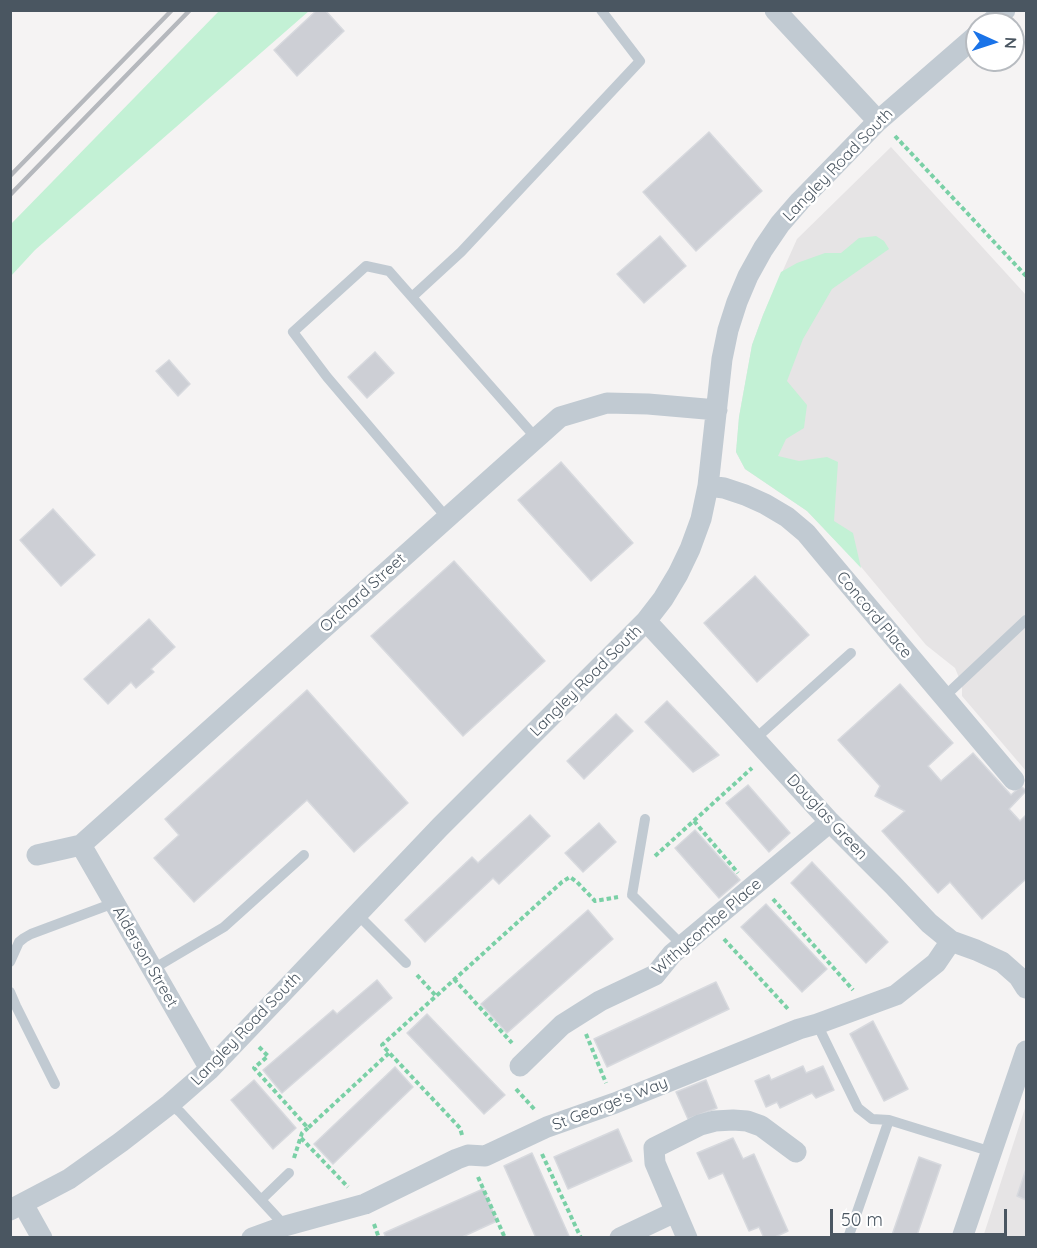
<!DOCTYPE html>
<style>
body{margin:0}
#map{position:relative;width:1037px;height:1248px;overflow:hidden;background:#f5f3f3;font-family:Quicksand,sans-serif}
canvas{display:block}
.frame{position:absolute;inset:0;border:12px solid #4a5661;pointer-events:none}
.north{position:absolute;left:965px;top:12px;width:60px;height:60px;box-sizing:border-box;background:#fff;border:2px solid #b7bbc0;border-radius:50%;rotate:93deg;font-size:16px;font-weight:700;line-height:24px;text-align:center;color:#4a5661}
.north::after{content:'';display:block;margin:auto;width:21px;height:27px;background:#1a73e8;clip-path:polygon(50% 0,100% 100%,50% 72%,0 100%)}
.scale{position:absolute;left:830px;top:1209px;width:177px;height:27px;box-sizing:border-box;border:3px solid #4a5661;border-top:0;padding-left:8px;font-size:18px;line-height:21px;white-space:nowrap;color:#4a5661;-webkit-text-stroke:4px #fff;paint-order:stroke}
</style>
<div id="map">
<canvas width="1037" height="1248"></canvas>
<div class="frame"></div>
<div class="north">N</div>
<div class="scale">50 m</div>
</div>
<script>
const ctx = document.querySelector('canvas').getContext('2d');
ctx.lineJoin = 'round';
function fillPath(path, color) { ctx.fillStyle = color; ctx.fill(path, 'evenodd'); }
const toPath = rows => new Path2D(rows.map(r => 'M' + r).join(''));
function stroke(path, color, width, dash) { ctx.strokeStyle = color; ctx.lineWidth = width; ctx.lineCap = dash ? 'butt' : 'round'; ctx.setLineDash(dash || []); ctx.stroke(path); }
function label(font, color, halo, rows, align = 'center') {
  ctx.font = font + ' Quicksand,sans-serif'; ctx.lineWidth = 5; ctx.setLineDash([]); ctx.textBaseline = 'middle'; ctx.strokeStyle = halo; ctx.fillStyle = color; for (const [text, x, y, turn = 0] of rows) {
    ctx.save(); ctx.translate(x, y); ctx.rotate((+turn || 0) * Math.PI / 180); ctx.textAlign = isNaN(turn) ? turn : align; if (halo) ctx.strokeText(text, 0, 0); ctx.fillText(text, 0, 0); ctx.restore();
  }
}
fillPath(toPath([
 [891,147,1026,295,1026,771,962,696,962,685,955,668,926,645,862,568,807,511,745,469,736,452,739,417,752,345,763,315,797,239],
 [1026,1105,1026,1237,983,1237]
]), '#e6e4e5');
fillPath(toPath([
 [219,11,309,11,35,250,11,276,11,224],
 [876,236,884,241,889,249,832,289,803,339,787,381,807,405,804,428,786,439,778,456,799,461,827,457,838,462,834,521,853,533,861,568,807,511,745,469,736,452,739,417,752,345,763,315,781,272,797,263,825,253,841,253,859,238]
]), '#c3f1d5');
const building = toPath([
 [317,10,325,10,344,31,297,76,274,50,317,10],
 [709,132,762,191,696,251,643,192,709,132],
 [660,236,686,266,644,303,617,274,660,236],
 [375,352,394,373,367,398,348,377,375,352],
 [169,360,190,384,178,396,156,371,169,360],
 [561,462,633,543,591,581,518,500,561,462],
 [53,509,95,555,61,586,20,540,53,509],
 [454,561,545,661,463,736,371,636,454,561],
 [755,576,809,635,757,682,704,623,755,576],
 [149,619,175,647,151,669,154,672,136,688,131,682,108,704,84,679,149,619],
 [900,684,953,743,928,766,941,781,973,753,1011,795,1021,786,1026,791,1009,809,1020,821,1026,815,1026,879,982,919,950,882,938,893,882,831,905,811,875,796,880,786,838,740,900,684],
 [307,690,408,803,354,852,307,800,194,902,154,858,179,835,165,819,307,690],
 [667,701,719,755,693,772,645,722,667,701],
 [616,714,633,731,584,779,567,761,616,714],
 [748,785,790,833,769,852,726,803,748,785],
 [530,815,550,836,499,884,493,878,425,942,405,920,472,857,478,863,530,815],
 [599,823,616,842,583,872,565,853,599,823],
 [695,830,740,880,719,898,675,848,695,830],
 [812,862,888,942,866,963,791,883,812,862],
 [766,904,827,969,802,992,741,927,766,904],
 [588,910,613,939,507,1033,481,1004,588,910],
 [377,980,392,998,282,1093,263,1070,333,1010,337,1014,377,980],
 [716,982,729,1009,607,1067,594,1039,716,982],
 [427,1014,505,1095,484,1114,407,1033,427,1014],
 [873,1021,908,1089,884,1101,850,1034,873,1021],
 [803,1066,806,1073,823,1066,834,1090,816,1098,812,1093,780,1108,777,1102,766,1107,755,1081,769,1075,771,1080,803,1066],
 [395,1067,413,1087,333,1164,314,1144,395,1067],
 [254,1080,296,1128,273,1149,231,1100,254,1080],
 [706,1080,717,1108,688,1119,676,1092,706,1080],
 [618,1129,632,1161,568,1189,554,1157,618,1129],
 [733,1138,743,1159,754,1154,788,1231,773,1238,764,1238,759,1227,749,1231,723,1173,709,1179,697,1153,733,1138],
 [532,1153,569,1236,566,1238,536,1238,504,1166,532,1153],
 [919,1157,941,1165,916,1238,891,1238,919,1157],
 [1026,1169,1026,1200,1017,1196,1026,1169],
 [483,1189,497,1221,460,1238,386,1238,384,1233,483,1189]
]);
fillPath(building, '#cdcfd5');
stroke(building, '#d7d9de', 1.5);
stroke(toPath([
 [895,136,1026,276],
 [694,821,738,873],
 [655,856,752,768],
 [773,899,853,990],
 [724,939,788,1009],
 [417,975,436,996],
 [454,979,512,1043],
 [586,1034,606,1083],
 [259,1047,268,1056,254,1068,308,1128,389,1053],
 [516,1089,535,1110],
 [462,1135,460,1128,382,1045,562,882,570,877,577,882,595,901,618,897],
 [301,1138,348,1187],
 [542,1154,581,1238],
 [294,1158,302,1133,308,1128],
 [478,1177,505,1238],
 [374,1224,379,1238]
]), '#7ad0a6', 4, [4.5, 3]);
stroke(toPath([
 [412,297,461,252,640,61,601,10],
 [447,518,327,377,293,332,366,266,389,271,536,438],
 [944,697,1026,620],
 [755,739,851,653],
 [645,819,632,895,683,946],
 [357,914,406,963],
 [10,962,19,942,24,938,31,934,114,903],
 [153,969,224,927,304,855],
 [10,992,16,1006,55,1084],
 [817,1024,858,1108,872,1119,889,1120,992,1152],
 [170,1104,180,1112,261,1200,289,1173],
 [261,1200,285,1226],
 [848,1238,889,1120]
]), '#c1cad2', 10);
stroke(toPath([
 [775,10,878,121],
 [989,24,1005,10],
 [708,486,724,488,745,495,765,504,787,517,806,533,831,563,1014,780],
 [646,621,732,714,830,822,893,885,929,923,951,941,976,950,1002,962,1019,977,1026,988],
 [81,845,210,1069],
 [37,855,81,845,560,417,607,403,648,404,717,410],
 [520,1066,562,1025,600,1001,655,975,672,954,830,822],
 [23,1204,42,1238],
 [10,1210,69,1179,121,1142,170,1104,210,1069,440,827,646,621,663,599,678,574,690,549,701,519,708,486,722,359,728,330,737,302,748,276,763,249,780,224,800,201,878,121,977,35],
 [252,1238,285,1226,365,1204,457,1159,468,1155,485,1156,547,1127,615,1103,799,1029,817,1024,896,995,936,963,951,941],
 [620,1238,675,1212],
 [687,1238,655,1163,654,1148,700,1125,715,1121,733,1120,747,1121,761,1126,796,1152],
 [962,1238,1026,1051]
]), '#c1cad2', 21);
stroke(toPath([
 [10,176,172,10],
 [10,195,190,10]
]), '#b5b8bd', 4.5);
label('16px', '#4a5661', '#fff', [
 ["Langley Road South",838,165,-46],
 ["Orchard Street",363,593,-42],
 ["Concord Place",874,615,50],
 ["Langley Road South",586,681,-45],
 ["Douglas Green",827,817,47],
 ["Withycombe Place",707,927,-41],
 ["Alderson Street",145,957,60],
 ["Langley Road South",246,1029,-46],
 ["St George's Way",610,1104,-21]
]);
</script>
